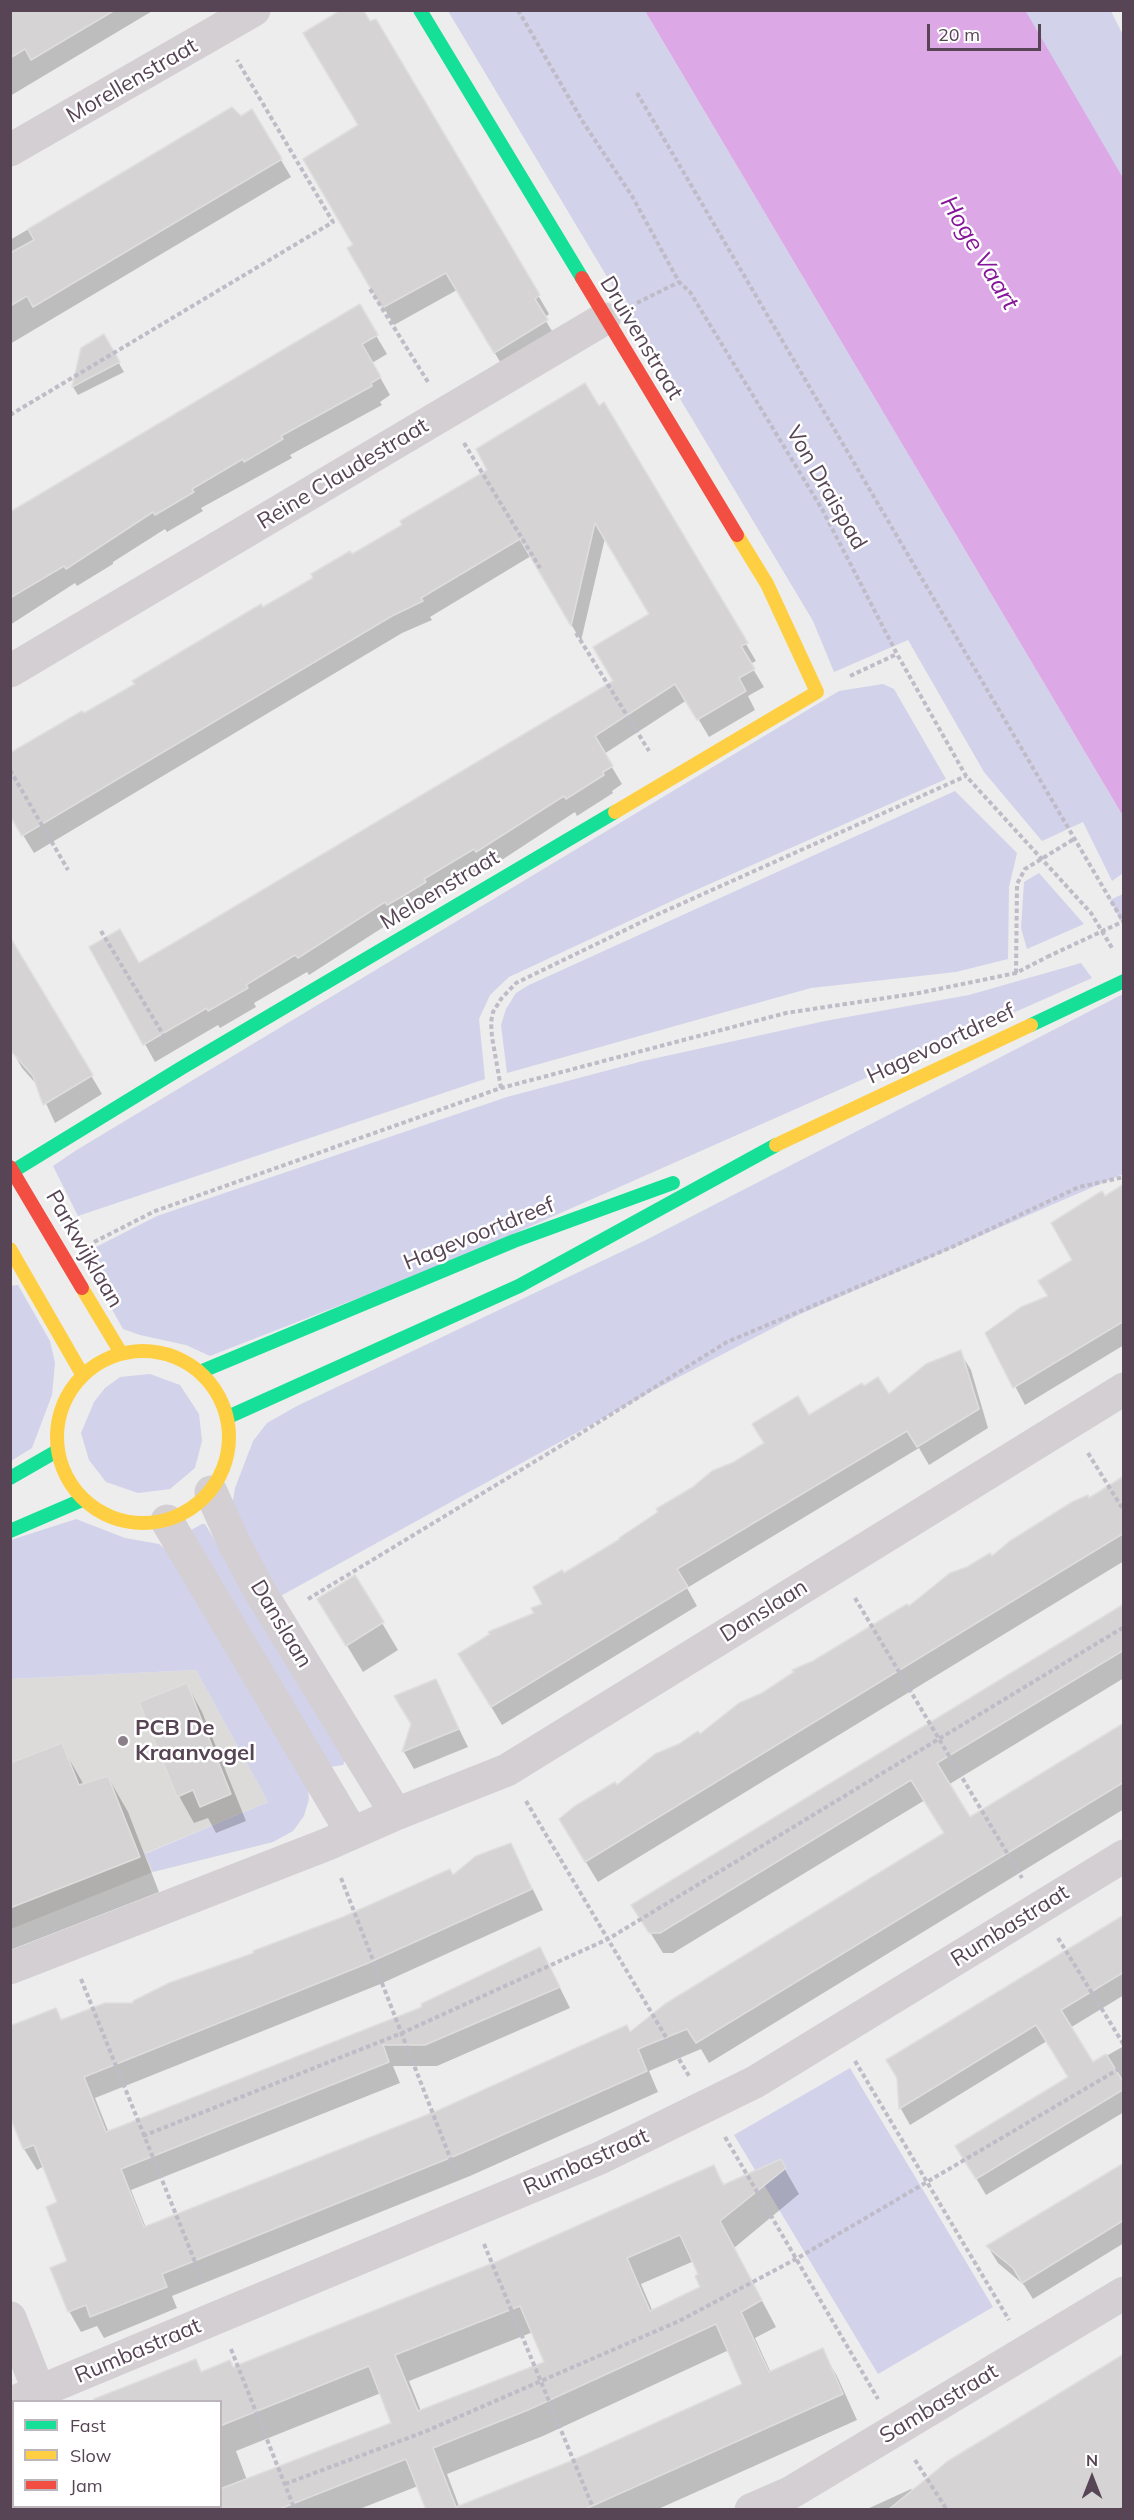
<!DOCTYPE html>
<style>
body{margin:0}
#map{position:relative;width:1134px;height:2520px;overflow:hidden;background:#ecedec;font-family:Mulish,sans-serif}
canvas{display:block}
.frame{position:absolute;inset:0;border:12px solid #574555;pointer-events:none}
.legend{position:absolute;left:12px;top:2400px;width:210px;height:108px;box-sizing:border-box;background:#fff;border:2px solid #bcb5bb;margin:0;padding:8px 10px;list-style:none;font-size:18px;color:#574555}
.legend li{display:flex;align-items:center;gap:12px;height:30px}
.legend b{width:30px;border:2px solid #bcb5bb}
.north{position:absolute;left:1062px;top:2448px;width:60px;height:60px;-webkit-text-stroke:4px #fff;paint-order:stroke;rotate:0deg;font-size:16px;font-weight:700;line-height:24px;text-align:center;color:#574555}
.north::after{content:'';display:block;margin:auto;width:21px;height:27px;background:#574555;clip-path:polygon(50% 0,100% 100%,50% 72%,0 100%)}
.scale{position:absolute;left:927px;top:24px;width:114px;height:27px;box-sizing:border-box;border:3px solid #574555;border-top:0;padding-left:8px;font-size:18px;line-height:21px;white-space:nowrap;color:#574555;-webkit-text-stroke:4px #fff;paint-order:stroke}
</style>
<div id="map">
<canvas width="1134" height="2520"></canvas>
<div class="frame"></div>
<ul class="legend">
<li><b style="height:8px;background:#16e098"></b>Fast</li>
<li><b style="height:8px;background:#ffcf43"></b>Slow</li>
<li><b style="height:8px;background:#f24e42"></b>Jam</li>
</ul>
<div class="north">N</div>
<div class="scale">20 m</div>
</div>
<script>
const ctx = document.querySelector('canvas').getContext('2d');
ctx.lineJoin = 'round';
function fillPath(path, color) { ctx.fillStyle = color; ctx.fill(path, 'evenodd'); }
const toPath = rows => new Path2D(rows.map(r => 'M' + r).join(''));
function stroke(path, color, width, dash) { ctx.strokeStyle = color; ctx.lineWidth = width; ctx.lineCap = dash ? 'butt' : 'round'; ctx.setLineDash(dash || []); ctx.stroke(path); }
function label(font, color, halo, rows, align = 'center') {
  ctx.font = font + ' Mulish,sans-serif'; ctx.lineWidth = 5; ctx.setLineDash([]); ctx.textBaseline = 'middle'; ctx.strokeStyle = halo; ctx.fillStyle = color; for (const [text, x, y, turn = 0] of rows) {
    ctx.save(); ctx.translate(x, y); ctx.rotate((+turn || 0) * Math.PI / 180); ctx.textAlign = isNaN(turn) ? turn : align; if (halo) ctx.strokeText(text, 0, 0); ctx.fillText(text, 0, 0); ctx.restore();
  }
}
fillPath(toPath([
 [196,1670,268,1802,146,1853,153,1872,11,1929,11,1679]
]), '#dcdbda');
fillPath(toPath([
 [448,11,645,11,1123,816,1123,873,1112,881,1083,822,1042,841,984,772,908,640,834,672,813,621],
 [1024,11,1111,11,1123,35,1123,179],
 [883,684,894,689,946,779,687,894,509,977,490,995,479,1019,485,1079,78,1216,53,1166,75,1151,839,691],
 [955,791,1017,853,1009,887,1008,959,956,972,811,988,507,1073,501,1025,506,1009,516,993,529,985],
 [1039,873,1084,924,1027,949,1021,928,1024,882],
 [1123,894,1123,925,1110,900],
 [1081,963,1092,978,443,1265,210,1356,186,1345,140,1335,123,1329,83,1258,96,1247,157,1216,507,1097,643,1061,825,1021,969,995],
 [1123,994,1123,1174,796,1316,654,1390,277,1598,232,1507,235,1488,253,1441,267,1423,297,1406,644,1241],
 [18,1285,50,1341,55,1363,52,1395,32,1448,11,1461,10,1286],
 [150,1374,180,1385,199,1414,202,1441,195,1468,170,1489,138,1493,106,1482,89,1460,81,1433,94,1402,105,1388,120,1377],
 [76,1519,125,1538,159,1544,172,1555,307,1780,309,1799,304,1816,293,1831,273,1842,153,1872,145,1854,268,1802,196,1670,11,1679,11,1540],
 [202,1524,205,1524,346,1759,343,1765,330,1767,191,1530],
 [850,2068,993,2307,878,2374,734,2135],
 [13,2431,14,2506,59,2507,60,2509,11,2509,10,2433]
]), '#d2d2eb');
fillPath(toPath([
 [1025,10,1123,178,1123,816,645,11]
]), '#dda8e6');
fillPath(toPath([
 [10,10,154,10,10,96],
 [232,109,241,118,252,111,291,177,10,344,10,240],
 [480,196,549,314,544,318,557,339,505,370,457,290,394,325,349,249],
 [359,307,387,354,372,363,390,395,380,402,382,405,290,455,292,458,201,508,203,511,167,532,165,529,113,562,113,564,77,586,75,583,10,625,10,515],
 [103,336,124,372,78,395,73,387,82,349],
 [598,409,612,417,756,661,750,664,764,687,748,696,755,710,709,737,687,700,604,754,622,784,612,791,613,793,577,816,575,812,488,869,486,866,398,922,396,919,309,975,307,972,254,1003,256,1007,220,1028,218,1025,155,1062,91,947,139,965,615,682,651,615,605,538,581,641,531,556,430,617,432,620,402,633,34,853,10,814,83,715],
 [10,939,102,1094,55,1123,38,1086,22,1068,10,1047],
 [1124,1186,1124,1345,1025,1405,987,1333,1049,1296,1074,1261,1104,1198],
 [960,1352,971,1370,988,1428,929,1465,919,1448,687,1588,697,1606,502,1725,471,1673,536,1614,563,1575,622,1540,735,1464,809,1417,889,1397],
 [1124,1478,1124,1561,598,1882,573,1841,617,1787,814,1662,909,1609],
 [1124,1604,1124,1678,948,1785,969,1819,1124,1725,1124,1809,709,2063,701,2049,649,2071,658,2092,470,2176,172,2296,177,2308,104,2338,97,2326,81,2332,69,2311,69,2262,59,2203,44,2166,37,2170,24,2149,12,2117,62,2022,135,2004,256,1954,453,1877,511,1845,543,1910,378,1985,95,2098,109,2133,551,1970,570,2008,437,2066,393,2066,400,2083,131,2190,146,2228,631,2034,946,1834,925,1800,673,1953,663,1953,633,1905],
 [382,1623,398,1650,363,1672,335,1626],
 [435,1681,468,1747,414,1769,404,1752,412,1724],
 [187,1685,202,1712,246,1821,216,1833,208,1818,194,1823,179,1796],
 [61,1745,84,1785,108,1777,128,1812,159,1892,10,1950,10,1818],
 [1124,1916,1124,1995,1070,2028,1092,2064,1124,2046,1124,2112,986,2195,967,2163,1069,2078,1047,2041,910,2125,901,2109,898,2078],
 [780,2161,799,2194,734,2248,776,2327,755,2338,771,2373,822,2350,837,2376,857,2420,656,2510,427,2510,418,2486,357,2510,170,2510,168,2506,220,2506,220,2402,201,2373,234,2368,499,2263,713,2167,725,2186],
 [694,2261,700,2275,702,2288,653,2312,641,2284],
 [533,2332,546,2362,421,2411,409,2381],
 [729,2350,744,2385,572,2462,459,2506,447,2474,543,2436],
 [381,2393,393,2424,247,2480,236,2451],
 [1124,2165,1124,2243,1033,2299,1024,2285,998,2263,988,2247],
 [911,2489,946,2510,865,2510]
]), '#0003');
const building = toPath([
 [10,10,115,10,31,60,25,49,10,58,10,10],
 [341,10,363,10,370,21,376,19,540,295,535,299,548,320,494,353,446,273,382,308,347,248,353,245,303,159,358,125,303,33,341,10],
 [232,107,241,116,252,109,282,159,33,307,27,296,10,306,10,253,34,240,28,229,232,107],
 [360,304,378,335,362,344,381,377,371,383,372,386,281,436,283,439,244,462,243,459,192,489,194,492,155,515,153,512,66,569,64,566,10,598,10,512,360,304],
 [104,334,120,362,72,387,81,348,104,334],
 [585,383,599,406,604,402,748,643,741,646,755,669,739,678,746,691,697,720,675,684,595,736,613,766,603,772,604,775,566,799,564,796,476,852,474,849,424,879,426,882,403,896,387,905,385,902,298,958,295,955,246,985,248,988,208,1011,207,1008,143,1045,89,947,120,929,139,963,172,944,613,681,593,647,649,614,595,523,571,626,520,539,421,598,423,601,392,616,22,836,10,816,10,753,82,711,84,713,135,684,132,681,261,604,263,607,313,578,311,574,333,561,350,551,352,554,402,525,400,521,487,470,476,449,585,383],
 [10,937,93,1075,43,1105,33,1076,10,1050,10,937],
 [1124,1184,1124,1321,1013,1388,985,1333,1021,1307,1048,1296,1038,1281,1072,1260,1051,1223,1102,1191,1105,1196,1124,1184],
 [961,1350,979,1409,917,1447,907,1431,677,1569,688,1587,491,1707,458,1654,490,1634,488,1632,534,1613,531,1608,542,1604,533,1587,562,1570,564,1573,620,1539,619,1538,658,1512,656,1509,693,1487,712,1471,734,1462,764,1443,752,1424,798,1396,809,1415,862,1383,864,1386,878,1377,889,1394,926,1364,961,1350],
 [1124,1476,1124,1533,585,1862,559,1819,575,1806,615,1782,617,1785,655,1754,679,1744,698,1731,700,1734,739,1703,762,1693,794,1672,792,1670,813,1661,907,1604,909,1606,950,1573,967,1567,990,1553,992,1556,1010,1541,1072,1502,1088,1495,1089,1498,1124,1476],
 [355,1575,384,1622,346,1646,317,1599,355,1575],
 [1124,1604,1124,1650,937,1763,970,1817,1124,1723,1124,1782,696,2043,687,2029,638,2049,647,2071,457,2155,162,2274,167,2287,90,2317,86,2305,68,2312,50,2268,67,2261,46,2207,57,2202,34,2145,23,2149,10,2117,10,2026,56,2008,61,2020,105,2003,133,2003,133,2001,169,1983,254,1953,253,1951,343,1917,450,1869,453,1875,476,1856,511,1843,532,1889,366,1964,84,2077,106,2132,422,2007,421,2004,540,1947,560,1987,425,2045,383,2045,389,2062,121,2169,144,2227,439,2110,627,2025,630,2032,665,2004,944,1833,911,1780,660,1933,649,1933,631,1905,1124,1604],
 [436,1679,459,1729,402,1752,411,1724,394,1696,436,1679],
 [187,1683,231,1794,200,1807,193,1790,177,1797,139,1702,187,1683],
 [62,1743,79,1785,108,1776,140,1857,10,1908,10,1763,62,1743],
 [1124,1915,1124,1972,1061,2010,1093,2062,1106,2054,1124,2083,1124,2089,976,2179,955,2146,1068,2077,1036,2025,899,2109,897,2078,886,2060,1124,1915],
 [781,2159,786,2168,720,2221,762,2300,741,2312,769,2372,823,2348,843,2394,583,2510,426,2510,406,2459,277,2510,175,2510,176,2506,220,2506,220,2489,391,2423,369,2366,220,2426,220,2402,94,2402,94,2399,196,2359,201,2372,230,2360,233,2367,498,2261,714,2165,723,2185,781,2159],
 [680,2235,698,2274,695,2276,700,2287,650,2311,627,2258,680,2235],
 [520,2306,544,2362,418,2411,395,2355,520,2306],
 [716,2324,742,2384,571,2461,456,2507,433,2448,528,2410,716,2324],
 [1124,2163,1124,2220,1022,2283,1013,2268,986,2246,1124,2163],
 [1124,2354,1124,2510,888,2510,948,2461,1124,2354]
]);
fillPath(building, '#d5d3d4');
stroke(building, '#dfdede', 1.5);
stroke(toPath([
 [518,10,583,122,632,196,679,282,690,292,822,509,897,654,966,776,1091,913,1112,948],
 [637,93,1124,923],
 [370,289,428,382],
 [637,303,679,282],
 [10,415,333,222,237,60],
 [464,443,540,568],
 [576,633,649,751],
 [850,676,897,654],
 [10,770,68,870],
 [101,931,164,1036],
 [1016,973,1017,884,1025,869,1074,839],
 [501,1088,492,1037,491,1022,493,1012,501,999,516,983,654,916,966,776],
 [94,1242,155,1211,501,1088,786,1013,919,993,1016,973,1047,957],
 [1088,1453,1124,1511],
 [855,1598,1022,1878],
 [308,1599,562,1445,727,1342,952,1247,1079,1187,1124,1177],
 [526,1801,689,2076],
 [341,1878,458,2178],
 [1058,1938,1124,2045],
 [81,1979,204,2284],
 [855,2061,1009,2320],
 [143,2136,402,2033,608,1939,1124,1627],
 [725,2137,878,2399],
 [484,2244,594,2510],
 [231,2349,295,2510],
 [915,2460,947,2510],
 [285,2484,424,2432,679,2321,796,2259,1124,2066],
 [1120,2510,1124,2508]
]), '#bfbbc7', 4, [4.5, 3]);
stroke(toPath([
 [10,150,254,10],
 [10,671,604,319],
 [211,1492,234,1543,258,1588,396,1814],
 [167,1521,352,1833],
 [10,1968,328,1844,396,1814,507,1770,1124,1389],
 [10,2318,43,2402],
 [14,2402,600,2158,755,2082,1124,1856],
 [85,2506,86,2510],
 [751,2510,790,2493,1124,2293]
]), '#d4cfd3', 33);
stroke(toPath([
 [420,10,582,278],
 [1031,1025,1124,981],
 [10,1173,183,1067,615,812],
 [200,1372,514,1241,673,1183],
 [228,1417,519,1286,776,1145],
 [10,1478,57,1451],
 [10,1531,82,1500]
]), '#16e098', 14);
stroke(toPath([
 [615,812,817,692,767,584,737,535],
 [776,1145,1031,1025],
 [10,1249,82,1374],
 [82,1288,121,1353],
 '57 1437a86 86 0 1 1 172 0a86 86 0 1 1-172 0Z'
]), '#ffcf43', 14);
stroke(toPath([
 [582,278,737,535],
 [10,1167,82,1288]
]), '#f24e42', 14);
stroke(toPath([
 [1047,957,1124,921]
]), '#bfbbc7', 4, [4.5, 3]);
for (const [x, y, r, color] of [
 [123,1741,6,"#8b808a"]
]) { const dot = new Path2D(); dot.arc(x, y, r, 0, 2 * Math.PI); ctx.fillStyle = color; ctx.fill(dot); stroke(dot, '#fff', 2); }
label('22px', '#574555', '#fff', [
 ["Morellenstraat",132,81,-30],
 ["Druivenstraat",641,338,59],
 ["Reine Claudestraat",343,474,-31],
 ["Von Draispad",826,488,60],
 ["Meloenstraat",440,890,-31],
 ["Hagevoortdreef",941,1044,-25],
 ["Hagevoortdreef",479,1234,-22],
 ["Parkwijklaan",84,1249,60],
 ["Danslaan",764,1611,-32],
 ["Danslaan",281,1624,59],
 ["Rumbastraat",1010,1926,-32],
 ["Rumbastraat",586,2162,-24],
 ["Rumbastraat",138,2351,-23],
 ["Sambastraat",939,2404,-31]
]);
label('bold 22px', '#574555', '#fff', [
 ["PCB De",135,1728],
 ["Kraanvogel",135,1753]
], 'left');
label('italic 24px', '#861699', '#fff', [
 ["Hoge Vaart",979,253,59]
]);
</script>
